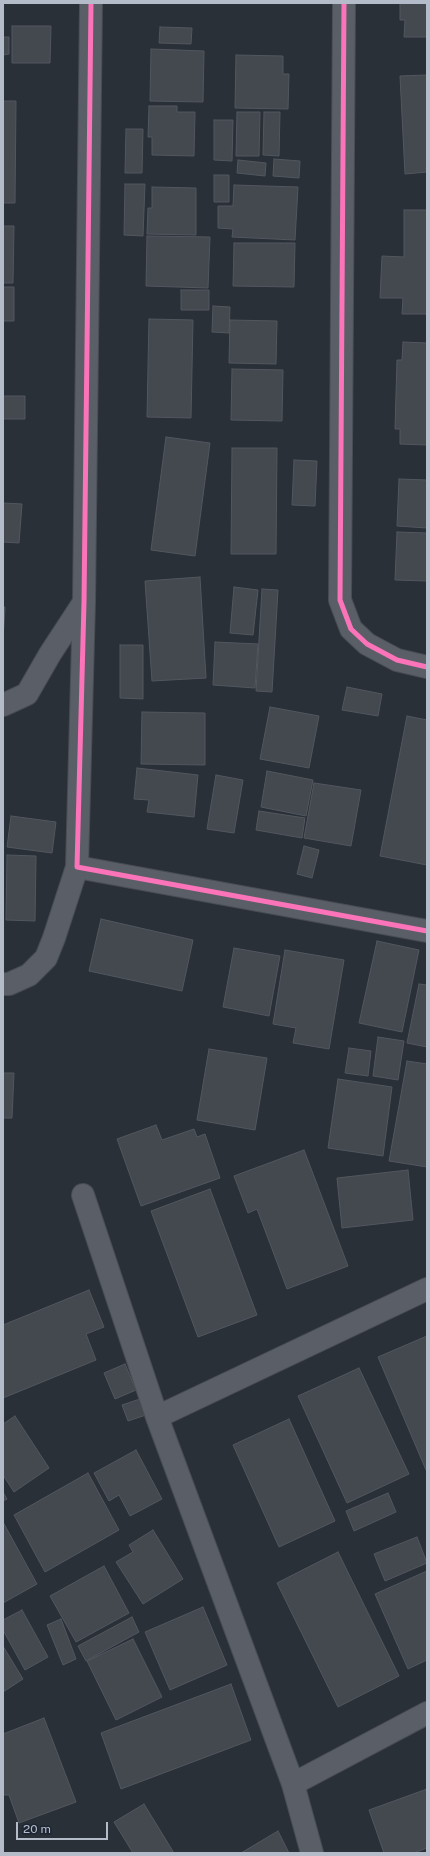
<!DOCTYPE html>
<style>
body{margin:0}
#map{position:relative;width:430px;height:1856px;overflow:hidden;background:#2a3038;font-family:"Public Sans",sans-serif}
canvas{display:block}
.frame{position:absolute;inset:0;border:4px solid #b4bcc9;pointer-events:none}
.scale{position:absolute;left:16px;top:1822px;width:92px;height:18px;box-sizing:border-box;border:2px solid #b4bcc9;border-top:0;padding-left:5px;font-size:12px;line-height:14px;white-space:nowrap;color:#b4bcc9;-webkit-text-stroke:3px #1d2633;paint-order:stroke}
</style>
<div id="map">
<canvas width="430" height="1856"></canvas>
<div class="frame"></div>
<div class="scale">20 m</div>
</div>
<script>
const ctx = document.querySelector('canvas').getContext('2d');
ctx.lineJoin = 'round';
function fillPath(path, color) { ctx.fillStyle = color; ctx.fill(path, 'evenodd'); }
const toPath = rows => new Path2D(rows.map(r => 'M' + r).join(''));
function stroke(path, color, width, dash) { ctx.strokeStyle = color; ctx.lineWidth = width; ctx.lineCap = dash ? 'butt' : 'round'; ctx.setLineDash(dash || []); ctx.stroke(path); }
const building = toPath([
 [400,3,427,3,427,37,404,37,405,20,400,20,400,3],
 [12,26,51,26,50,63,12,63,12,26],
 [160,27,192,28,191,44,159,43,160,27],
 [3,37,9,37,9,54,3,55,3,37],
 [151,49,204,51,203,102,150,101,151,49],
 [236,55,283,56,283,74,289,74,288,109,235,108,236,55],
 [427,75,427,172,405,174,400,76,427,75],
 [3,101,16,101,15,203,3,203,3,101],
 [149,106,177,106,177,112,195,112,194,156,152,155,152,137,148,137,149,106],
 [237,112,260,112,259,156,236,156,237,112],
 [264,112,280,112,279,156,263,155,264,112],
 [214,120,233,120,232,161,214,160,214,120],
 [126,129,143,129,142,173,125,173,126,129],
 [274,159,300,161,299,178,273,176,274,159],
 [238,160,266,163,265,176,237,173,238,160],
 [214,175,229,175,229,202,214,202,214,175],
 [125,184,145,184,143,236,124,235,125,184],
 [234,185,298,187,295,240,232,237,233,229,218,228,218,206,233,206,234,185],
 [152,187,196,188,196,235,147,234,148,208,152,208,152,187],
 [404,210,427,210,427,314,402,314,403,298,380,298,382,256,404,257,404,210],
 [3,226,14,226,13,283,3,283,3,226],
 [147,236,210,237,208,288,146,286,147,236],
 [234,243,295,243,294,287,233,286,234,243],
 [3,287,14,287,14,321,3,321,3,287],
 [181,290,209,290,209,310,181,310,181,290],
 [213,306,230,307,229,333,212,332,213,306],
 [149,319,193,320,191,418,147,417,149,319],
 [230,320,277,321,276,364,229,363,230,320],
 [403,342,427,343,427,445,400,444,400,429,395,429,397,360,402,360,403,342],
 [232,369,283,370,282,421,231,420,232,369],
 [3,396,25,396,25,419,3,419,3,396],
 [166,437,210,443,195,556,151,550,166,437],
 [232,448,277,448,276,554,231,554,232,448],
 [294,460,317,461,315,506,292,505,294,460],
 [399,479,427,480,427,528,397,526,399,479],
 [3,503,22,504,19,543,3,542,3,503],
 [397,532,427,533,427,581,395,580,397,532],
 [200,577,206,678,152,681,145,581,200,577],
 [234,587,258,590,253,635,230,633,234,587],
 [262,589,278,590,272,692,256,691,262,589],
 [3,607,5,607,3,640,3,607],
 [215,642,258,644,255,688,213,685,215,642],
 [120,645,143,645,143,699,120,698,120,645],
 [347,687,382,694,378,716,342,710,347,687],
 [270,707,319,716,309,768,260,759,270,707],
 [142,712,205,713,205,765,141,764,142,712],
 [407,716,427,720,427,865,380,856,407,716],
 [137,768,198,775,194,817,147,812,149,800,134,799,137,768],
 [267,771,313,780,306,816,261,807,267,771],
 [216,775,243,780,234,833,207,829,216,775],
 [314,783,361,790,351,846,304,838,314,783],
 [259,811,305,818,302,838,256,830,259,811],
 [11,816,56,822,52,853,7,847,11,816],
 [304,846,319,850,312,878,297,874,304,846],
 [7,855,36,856,35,921,6,920,7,855],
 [101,919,193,940,182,991,89,971,101,919],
 [377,941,419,950,402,1032,359,1023,377,941],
 [234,948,280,956,269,1016,223,1007,234,948],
 [285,950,344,960,329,1049,293,1043,296,1028,273,1024,285,950],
 [419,984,427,985,427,1047,407,1043,419,984],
 [378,1037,404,1041,398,1080,373,1076,378,1037],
 [349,1048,371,1051,368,1076,345,1073,349,1048],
 [209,1049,267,1058,255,1130,197,1120,209,1049],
 [407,1061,427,1064,427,1167,389,1161,407,1061],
 [3,1073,14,1073,12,1118,3,1118,3,1073],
 [338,1079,392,1087,383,1156,328,1148,338,1079],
 [156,1125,162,1140,194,1129,197,1137,205,1134,220,1178,141,1206,117,1139,156,1125],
 [304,1150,348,1266,287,1289,257,1209,248,1213,234,1176,304,1150],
 [408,1170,413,1220,342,1228,337,1178,408,1170],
 [210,1189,257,1315,198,1337,151,1211,210,1189],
 [89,1290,104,1327,86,1334,96,1360,3,1398,3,1325,89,1290],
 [427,1336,427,1470,426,1470,378,1357,427,1336],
 [125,1364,136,1390,115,1399,104,1373,125,1364],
 [359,1368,409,1474,347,1503,298,1396,359,1368],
 [140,1399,146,1415,128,1421,122,1405,140,1399],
 [15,1416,49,1468,14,1492,3,1475,3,1424,15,1416],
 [289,1419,335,1521,279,1547,233,1445,289,1419],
 [136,1450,162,1499,130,1516,119,1495,109,1501,94,1473,136,1450],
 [88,1473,119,1530,45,1572,14,1515,88,1473],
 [3,1492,7,1499,3,1501,3,1492],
 [388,1493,396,1512,354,1531,346,1511,388,1493],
 [3,1522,37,1584,3,1603,3,1522],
 [153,1530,183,1579,143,1604,116,1562,133,1552,129,1545,153,1530],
 [417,1537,427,1563,385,1581,374,1554,417,1537],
 [338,1552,399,1676,338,1707,277,1583,338,1552],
 [104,1566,129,1613,76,1642,50,1596,104,1566],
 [427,1571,427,1660,408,1669,375,1594,427,1571],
 [203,1607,227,1665,170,1690,145,1632,203,1607],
 [22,1610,48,1657,25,1670,3,1630,3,1620,22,1610],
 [132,1617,139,1632,86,1661,78,1646,132,1617],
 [61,1619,76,1659,63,1665,47,1625,61,1619],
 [133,1639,162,1697,116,1720,87,1661,133,1639],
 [3,1646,23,1679,3,1692,3,1646],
 [231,1684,251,1740,121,1789,101,1733,231,1684],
 [44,1718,76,1802,19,1823,9,1795,3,1795,3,1734,44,1718],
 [427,1789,427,1848,414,1853,384,1853,369,1810,427,1789],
 [144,1804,174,1853,133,1853,114,1822,144,1804],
 [278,1831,289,1853,241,1853,278,1831]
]);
fillPath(building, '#444950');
stroke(building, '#52575f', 1);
const minor = toPath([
 [91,3,84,602,77,867,427,931],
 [344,3,340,600,351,629,367,644,397,660,427,667],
 [3,705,27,694,50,654,84,602],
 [3,984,9,984,29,975,46,958,54,938,77,867],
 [83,1195,157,1417,293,1784,312,1853],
 [157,1417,427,1289],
 [293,1784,427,1713]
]);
stroke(minor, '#484c53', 24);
stroke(minor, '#5a5e66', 22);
stroke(toPath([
 [91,3,84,602,77,867,427,931],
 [344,3,340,600,351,629,367,644,397,660,427,667]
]), '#fb73b8', 5);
</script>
